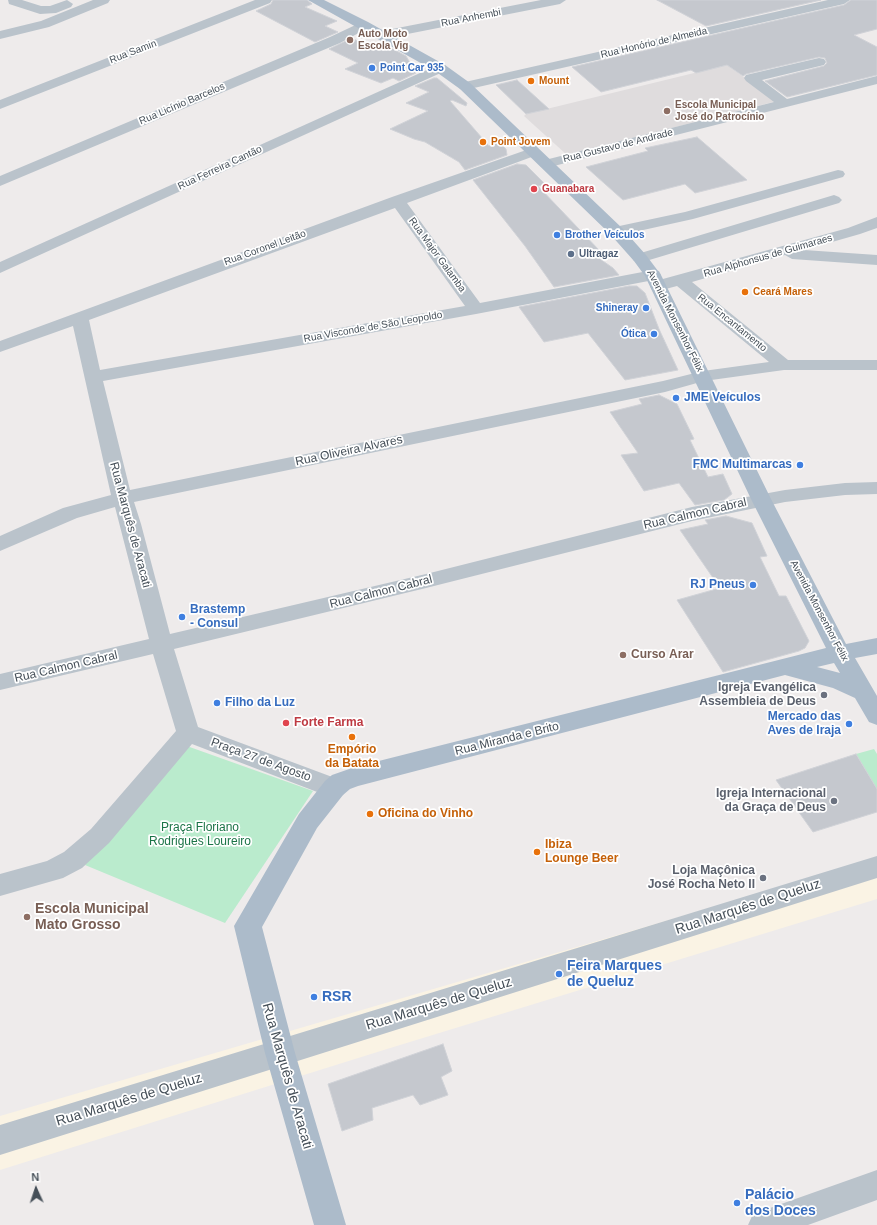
<!DOCTYPE html>
<meta charset="utf-8">
<style>
body{margin:0}
#map{position:relative;width:877px;height:1225px;overflow:hidden;background:#eeebeb;font-family:Arial,sans-serif}
canvas{display:block}
.north{position:absolute;left:16px;top:1169px;width:40px;height:40px;-webkit-text-stroke:3px #fff;paint-order:stroke;rotate:357deg;font-size:11px;font-weight:700;line-height:16px;text-align:center;color:#454f58}
.north::after{content:'';display:block;margin:auto;width:14px;height:18px;background:#454f58;clip-path:polygon(50% 0,100% 100%,50% 72%,0 100%)}
</style>
<div id="map">
<canvas width="877" height="1225"></canvas>
<div class="north">N</div>
</div>
<script>
const ctx = document.querySelector('canvas').getContext('2d');
ctx.lineJoin = 'round';
function fillPath(path, color) { ctx.fillStyle = color; ctx.fill(path, 'evenodd'); }
const toPath = rows => new Path2D(rows.map(r => 'M' + r).join(''));
function stroke(path, color, width, dash) { ctx.strokeStyle = color; ctx.lineWidth = width; ctx.lineCap = dash ? 'butt' : 'round'; ctx.setLineDash(dash || []); ctx.stroke(path); }
function label(font, color, halo, rows, align = 'center') {
  ctx.font = font + ' Arial,sans-serif'; ctx.lineWidth = 3.5; ctx.setLineDash([]); ctx.textBaseline = 'middle'; ctx.strokeStyle = halo; ctx.fillStyle = color; for (const [text, x, y, turn = 0] of rows) {
    ctx.save(); ctx.translate(x, y); ctx.rotate((+turn || 0) * Math.PI / 180); ctx.textAlign = isNaN(turn) ? turn : align; if (halo) ctx.strokeText(text, 0, 0); ctx.fillText(text, 0, 0); ctx.restore();
  }
}
fillPath(toPath([
 [877,859,877,899,387,1049,0,1170,0,1116]
]), '#faf3e4');
fillPath(toPath([
 [727,65,777,101,567,155,524,116,526,114]
]), '#dfdcdd');
fillPath(toPath([
 [184,745,313,791,225,923,85,865],
 [874,749,877,754,877,789,856,754]
]), '#baebcd');
const building = toPath([
 [273,0,307,0,312,4,305,7,337,21,325,26,338,32,315,42,256,11,271,4,273,0],
 [657,0,821,0,706,26,657,0],
 [851,0,877,0,877,29,854,35,877,47,877,75,787,97,765,81,824,66,827,63,825,58,819,57,746,74,743,76,727,65,696,73,691,70,601,92,572,67,844,5,851,0],
 [352,38,369,47,379,43,387,46,406,56,416,73,399,81,393,78,381,83,345,69,358,63,329,49,352,38],
 [434,78,437,78,467,103,466,106,452,100,450,101,489,146,499,142,506,149,507,155,465,170,459,162,425,142,414,139,390,129,428,111,406,103,429,92,415,86,434,78],
 [517,80,549,109,526,114,496,85,517,80],
 [697,137,747,180,695,193,685,184,623,200,586,167,648,151,645,148,697,137],
 [517,164,526,165,546,185,538,186,599,250,590,252,613,268,619,275,554,287,525,246,473,180,517,164],
 [629,286,637,286,645,293,659,329,678,370,625,380,588,333,544,342,519,307,629,286],
 [659,395,677,404,694,439,690,440,708,477,723,474,732,494,724,500,695,505,679,483,644,491,621,455,638,453,610,412,642,404,639,399,659,395],
 [726,516,752,523,767,556,760,557,779,596,786,596,809,641,805,648,799,651,723,672,677,600,720,588,680,530,708,524,705,520,726,516],
 [856,754,877,789,877,812,813,832,776,780,856,754],
 [443,1044,452,1071,441,1077,448,1095,420,1105,413,1095,372,1108,373,1120,342,1131,328,1084,443,1044]
]);
fillPath(building, '#c5c8ce');
stroke(building, '#d0d2d7', 1);
fillPath(toPath([
 [8,0,22,0,41,6,50,6,67,0,73,4,71,7,56,13,40,14,9,4,8,0],
 [93,0,110,0,108,3,49,27,0,39,0,31,41,21,93,0],
 [255,0,272,0,270,3,0,109,0,100,255,0],
 [541,0,566,0,560,4,382,39,376,35,382,31,541,0],
 [828,0,850,0,844,4,465,90,460,89,458,86,460,83,465,82,828,0],
 [364,21,370,25,368,28,340,43,0,186,0,176,330,37,364,21],
 [819,58,824,59,826,62,824,65,762,80,787,99,877,76,877,84,546,168,541,167,539,164,541,161,774,102,746,81,744,78,746,75,819,58],
 [440,64,445,65,447,68,445,71,0,273,0,262,440,64],
 [532,148,537,149,539,152,537,155,407,203,480,303,653,270,659,271,661,275,659,279,476,314,103,381,130,490,663,381,703,371,769,362,677,286,658,291,652,290,650,286,652,282,848,228,877,217,877,228,860,234,804,250,877,255,877,265,792,259,785,255,692,282,788,360,877,360,877,370,784,370,704,381,665,392,134,502,141,524,170,634,426,574,692,507,785,490,845,483,877,482,877,494,845,495,785,502,692,521,426,588,174,649,198,727,343,781,346,788,343,795,334,798,325,795,192,744,109,843,82,868,63,878,0,896,0,874,47,861,64,852,91,829,176,731,153,654,0,690,0,674,149,639,115,507,77,518,0,551,0,536,63,508,111,495,73,326,0,352,0,341,392,197,532,148],
 [395,208,465,306,100,370,89,320,395,208],
 [838,170,843,171,845,174,843,177,693,219,616,236,610,234,608,231,610,228,685,212,838,170],
 [834,195,839,197,842,200,839,203,646,261,640,263,634,261,632,258,634,255,834,195],
 [877,856,877,878,0,1155,0,1125,877,856],
 [877,1170,877,1200,808,1225,748,1225,753,1214,877,1170]
]), '#bac3cb');
fillPath(toPath([
 [308,0,324,0,368,22,445,65,470,83,622,228,646,255,661,275,771,499,846,644,877,638,877,654,855,658,877,696,877,725,869,722,855,698,833,688,785,675,358,786,350,789,343,795,317,828,262,927,295,1053,346,1225,314,1225,265,1053,234,926,299,814,325,781,332,775,355,767,826,648,751,499,645,276,634,261,610,234,460,89,435,71,308,0],
 [834,663,840,673,817,667,834,663]
]), '#acbbca');
for (const [x, y, r, color] of [
 [350,40,4,"#8d6e63"],
 [372,68,4,"#3f7fe0"],
 [531,81,4,"#e8710a"],
 [667,111,4,"#8d6e63"],
 [483,142,4,"#e8710a"],
 [534,189,4,"#e0444e"],
 [557,235,4,"#3f7fe0"],
 [571,254,4,"#5c6f8a"],
 [745,292,4,"#e8710a"],
 [646,308,4,"#3f7fe0"],
 [654,334,4,"#3f7fe0"],
 [676,398,4,"#3f7fe0"],
 [800,465,4,"#3f7fe0"],
 [753,585,4,"#3f7fe0"],
 [182,617,4,"#3f7fe0"],
 [623,655,4,"#8d6e63"],
 [824,695,4,"#6b7280"],
 [217,703,4,"#3f7fe0"],
 [286,723,4,"#e0444e"],
 [849,724,4,"#3f7fe0"],
 [352,737,4,"#e8710a"],
 [834,801,4,"#6b7280"],
 [370,814,4,"#e8710a"],
 [537,852,4,"#e8710a"],
 [763,878,4,"#6b7280"],
 [27,917,4,"#8d6e63"],
 [559,974,4,"#3f7fe0"],
 [314,997,4,"#3f7fe0"],
 [737,1203,4,"#3f7fe0"]
]) { const dot = new Path2D(); dot.arc(x, y, r, 0, 2 * Math.PI); ctx.fillStyle = color; ctx.fill(dot); stroke(dot, '#fff', 1.5); }
label('10px', '#454f58', '#fff', [
 ["Rua Anhembi",471,18,-11],
 ["Rua Honório de Almeida",654,43,-13],
 ["Rua Samin",133,52,-21],
 ["Rua Licínio Barcelos",182,104,-23],
 ["Rua Gustavo de Andrade",618,146,-14],
 ["Rua Ferreira Cantão",220,168,-25],
 ["Rua Coronel Leitão",265,248,-20],
 ["Rua Major Galamba",437,255,54],
 ["Rua Alphonsus de Guimaraes",768,256,-16],
 ["Avenida Monsenhor Félix",675,321,63],
 ["Rua Encantamento",732,323,39],
 ["Rua Visconde de São Leopoldo",373,327,-10],
 ["Avenida Monsenhor Félix",819,611,62]
]);
label('bold 10px', '#785e54', '#fff', [
 ["Auto Moto",358,34],
 ["Escola Vig",358,46],
 ["Escola Municipal",675,105],
 ["José do Patrocínio",675,117]
], 'left');
label('bold 10px', '#366cbe', '#fff', [
 ["Point Car 935",380,68],
 ["Brother Veículos",565,235],
 ["Shineray",638,308,"right"],
 ["Ótica",646,334,"right"]
], 'left');
label('bold 10px', '#c56008', '#fff', [
 ["Mount",539,81],
 ["Point Jovem",491,142],
 ["Ceará Mares",753,292]
], 'left');
label('bold 10px', '#be3a42', '#fff', [
 ["Guanabara",542,189]
], 'left');
label('bold 10px', '#4e5e75', '#fff', [
 ["Ultragaz",579,254]
], 'left');
label('bold 12px', '#366cbe', '#fff', [
 ["JME Veículos",684,398],
 ["FMC Multimarcas",792,465,"right"],
 ["RJ Pneus",745,585,"right"],
 ["Brastemp",190,610],
 ["- Consul",190,624],
 ["Filho da Luz",225,703],
 ["Mercado das",841,717,"right"],
 ["Aves de Iraja",841,731,"right"]
], 'left');
label('12px', '#454f58', '#fff', [
 ["Rua Oliveira Alvares",349,451,-12],
 ["Rua Calmon Cabral",695,514,-13],
 ["Rua Marquês de Aracati",130,525,75],
 ["Rua Calmon Cabral",381,592,-14],
 ["Rua Calmon Cabral",66,667,-13],
 ["Rua Miranda e Brito",507,739,-14],
 ["Praça 27 de Agosto",261,760,20]
]);
label('bold 12px', '#785e54', '#fff', [
 ["Curso Arar",631,655]
], 'left');
label('bold 12px', '#5b616d', '#fff', [
 ["Igreja Evangélica",816,688],
 ["Assembleia de Deus",816,702],
 ["Igreja Internacional",826,794],
 ["da Graça de Deus",826,808],
 ["Loja Maçônica",755,871],
 ["José Rocha Neto II",755,885]
], 'right');
label('bold 12px', '#be3a42', '#fff', [
 ["Forte Farma",294,723]
], 'left');
label('bold 12px', '#c56008', '#fff', [
 ["Empório",352,750,"center"],
 ["da Batata",352,764,"center"],
 ["Oficina do Vinho",378,814],
 ["Ibiza",545,845],
 ["Lounge Beer",545,859]
], 'left');
label('12px', '#1b7447', '#fff', [
 ["Praça Floriano",200,828],
 ["Rodrigues Loureiro",200,842]
]);
label('14px', '#454f58', '#fff', [
 ["Rua Marquês de Queluz",748,907,-18],
 ["Rua Marquês de Queluz",439,1004,-17],
 ["Rua Marquês de Aracati",287,1076,74],
 ["Rua Marquês de Queluz",129,1100,-17]
]);
label('bold 14px', '#785e54', '#fff', [
 ["Escola Municipal",35,909],
 ["Mato Grosso",35,925]
], 'left');
label('bold 14px', '#366cbe', '#fff', [
 ["Feira Marques",567,966],
 ["de Queluz",567,982],
 ["RSR",322,997],
 ["Palácio",745,1195],
 ["dos Doces",745,1211]
], 'left');
</script>
